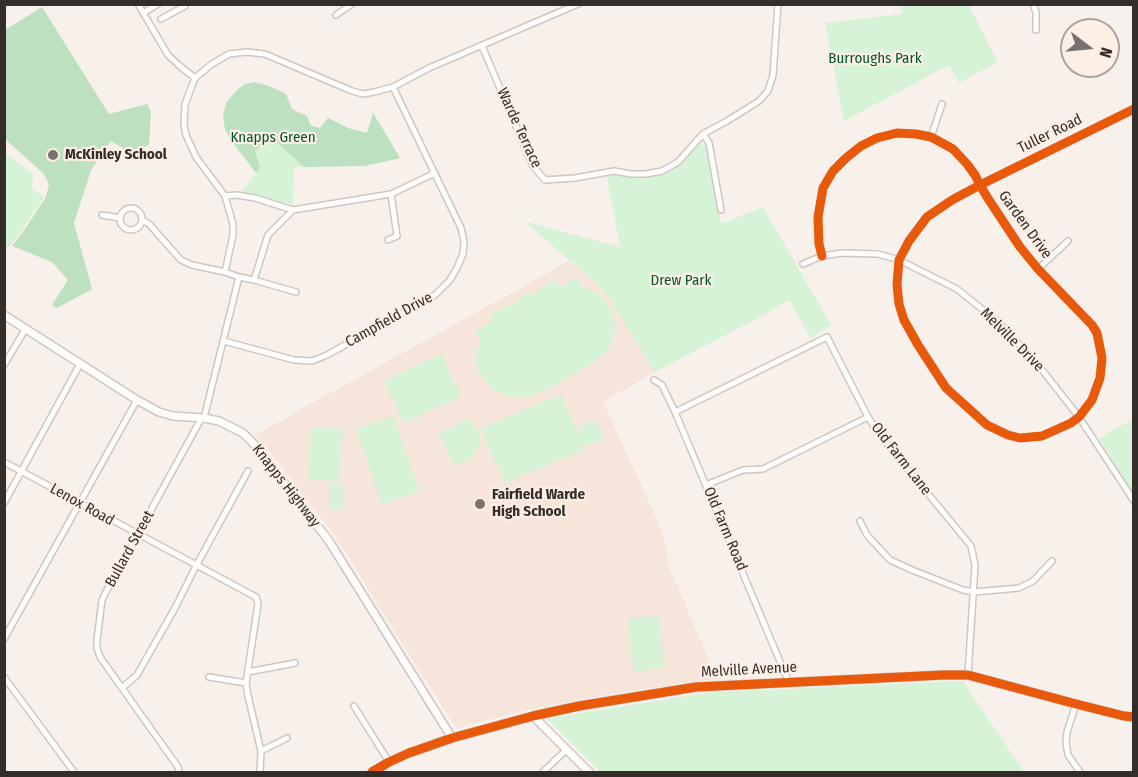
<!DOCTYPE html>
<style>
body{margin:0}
#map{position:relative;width:1138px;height:777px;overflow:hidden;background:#f8f0eb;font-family:"Fira Sans Condensed",sans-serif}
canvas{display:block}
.frame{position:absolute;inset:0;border:6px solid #332e2a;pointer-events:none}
.north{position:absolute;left:1060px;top:18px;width:60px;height:60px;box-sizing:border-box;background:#fdefe6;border:2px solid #aca29b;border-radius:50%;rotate:106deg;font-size:16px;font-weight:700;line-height:24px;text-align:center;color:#332e2a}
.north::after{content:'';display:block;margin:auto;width:21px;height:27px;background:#78726e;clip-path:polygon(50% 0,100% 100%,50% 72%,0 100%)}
</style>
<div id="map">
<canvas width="1138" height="777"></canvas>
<div class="frame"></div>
<div class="north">N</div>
</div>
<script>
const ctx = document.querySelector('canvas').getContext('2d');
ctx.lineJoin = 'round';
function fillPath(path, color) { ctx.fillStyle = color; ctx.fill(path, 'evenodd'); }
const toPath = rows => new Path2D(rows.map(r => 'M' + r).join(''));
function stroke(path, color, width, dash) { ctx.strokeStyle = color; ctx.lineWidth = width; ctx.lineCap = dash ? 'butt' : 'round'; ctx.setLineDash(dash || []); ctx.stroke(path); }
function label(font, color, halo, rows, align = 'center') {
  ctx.font = font + ' "Fira Sans Condensed",sans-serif'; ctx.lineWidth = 4.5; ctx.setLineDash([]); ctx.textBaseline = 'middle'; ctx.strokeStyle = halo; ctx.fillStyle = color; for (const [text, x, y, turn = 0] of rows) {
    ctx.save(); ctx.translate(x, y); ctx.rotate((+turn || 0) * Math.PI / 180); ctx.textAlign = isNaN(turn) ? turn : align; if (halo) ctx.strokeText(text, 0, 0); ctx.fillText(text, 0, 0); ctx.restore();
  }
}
fillPath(toPath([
 [569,261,604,290,655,372,603,402,659,524,665,541,669,567,717,679,617,693,541,707,519,712,458,728,455,726,400,640,336,537,264,444,255,435]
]), '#f5e5db');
fillPath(toPath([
 [901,5,969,5,998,62,959,83,949,65,844,121,825,23,902,14],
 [254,82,269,86,286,94,292,109,307,116,311,126,320,128,328,118,348,128,367,133,373,113,400,158,365,166,294,167,293,205,241,192,256,173,231,140,225,129,223,116,226,103,236,91,245,84],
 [699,143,703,144,708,147,709,150,721,224,763,207,831,325,811,338,789,300,762,316,655,372,604,290,524,221,620,247,607,177,614,175,643,179,664,175,683,163],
 [5,153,33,174,32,189,44,197,23,229,5,252],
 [577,277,582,287,595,292,602,297,612,310,614,318,615,326,613,337,611,344,605,353,589,365,542,392,530,396,519,397,505,395,491,388,478,369,476,359,480,339,475,332,493,322,489,314,492,312,493,314,509,305,511,308,513,306,512,304,515,303,514,301,529,293,530,294,534,292,536,294,538,293,537,291,552,283,551,280,554,279,559,287],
 [441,354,461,396,404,423,384,381],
 [561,394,578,434,584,424,593,421,596,421,603,439,585,446,584,446,584,449,505,483,481,428],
 [394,416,419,491,382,504,356,429],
 [469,419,478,432,480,438,479,447,470,460,460,464,454,465,439,433],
 [1133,419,1133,493,1099,438],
 [312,427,343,429,339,481,308,479],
 [330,484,343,485,342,510,329,509],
 [659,615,665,668,634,672,628,619],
 [963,681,1024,772,600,772,547,719,692,695,718,692]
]), '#d6f3d8');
fillPath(toPath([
 [42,7,109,114,147,104,151,112,149,145,132,154,111,141,91,170,74,223,92,289,57,308,52,305,68,280,52,262,12,246,23,232,46,197,49,184,44,174,5,139,5,30],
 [254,82,269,86,286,94,292,109,307,116,311,126,320,128,328,118,348,128,367,133,373,113,400,158,365,166,304,167,275,141,268,137,255,151,260,167,256,173,231,140,225,129,223,116,226,103,236,91,245,84]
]), '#bce0c0');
const minor = toPath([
 [138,4,168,55,181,67,195,78],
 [1033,4,1036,12,1036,30],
 [143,13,158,4],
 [336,15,352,4],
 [161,19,185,6,185,4],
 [482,46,533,166,545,180,575,178,614,171,631,174,646,174,662,171,678,162,703,134],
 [931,137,942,104],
 [225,196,237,195,255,198,293,210],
 '120 219a11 11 0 1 1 22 0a11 11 0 1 1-22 0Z',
 [721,210,709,143,703,134,727,121,759,101,768,91,773,75,778,4],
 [102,215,120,218],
 [142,220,149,224,181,260,192,265,225,272,239,277,254,280,296,292],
 [388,240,397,236,391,194],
 [822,256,819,244,818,217,823,188,833,171,846,158,861,146,877,138,897,133,916,134,931,137,953,149,967,164,975,175,980,185,987,197,1020,247,1038,269,1092,325,1097,333,1102,358,1100,378,1092,400,1079,417,1071,423,1042,436,1020,438,1008,435,987,425,946,388,918,345,904,320,899,304,897,285,899,260,909,241,927,217,952,200,980,185,1134,109],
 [803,264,822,256,842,253,878,254,899,260,957,289,998,322,1039,366,1079,417,1134,501],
 [1038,269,1068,241],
 [225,272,233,235,233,224,225,196,196,157,186,135,184,125,185,104,195,78,212,64,229,54,247,52,265,54,352,91,363,94,374,92,393,87,429,68,578,4],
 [254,280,268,235,293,210,391,194,435,173],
 [224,341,294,360,312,361,327,355,435,295,450,280,457,268,463,254,464,241,461,228,393,87],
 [4,365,26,328],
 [654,380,662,385,675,412,789,683],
 [675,412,827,337,868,417,878,433,971,546,975,565,968,675],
 [204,418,239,277],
 [4,462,256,597,258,604,246,683,248,696,261,751,260,772],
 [706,485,743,470,763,469,868,417],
 [4,503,80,364],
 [860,521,867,535,890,560,912,570,963,590,974,592,1019,588,1033,581,1052,561],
 [4,639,137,400],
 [248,672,295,663],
 [4,677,74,772],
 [209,677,246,683],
 [122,688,137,675,175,608,196,566,248,471],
 [1076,704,1067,732,1066,743,1068,755,1080,772],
 [354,706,389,762],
 [261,751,287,738],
 [179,772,178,767,100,657,97,648,97,640,102,600,107,590,201,419],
 [543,772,566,750]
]);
const tertiary = toPath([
 [4,315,137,400,159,412,173,416,204,418,219,421,243,433,254,444,329,541,452,738],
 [533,716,589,772],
 [372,772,389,762,409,753,452,738,533,716,579,706,696,687,943,675,968,675,1076,704,1124,716,1134,717]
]);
stroke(minor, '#cdc7c3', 8);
stroke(tertiary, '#cdc7c3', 10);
stroke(minor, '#fefdfc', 5);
stroke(tertiary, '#fefdfc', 7);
stroke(toPath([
 [822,256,819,244,818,217,823,188,833,171,846,158,861,146,877,138,897,133,916,134,931,137,953,149,967,164,975,175,980,185,987,197,1020,247,1038,269,1092,325,1097,333,1102,358,1100,378,1092,400,1079,417,1071,423,1042,436,1020,438,1008,435,987,425,946,388,918,345,904,320,899,304,897,285,899,260,909,241,927,217,952,200,980,185,1134,109],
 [372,772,389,762,409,753,452,738,533,716,579,706,696,687,943,675,968,675,1076,704,1124,716,1134,717]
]), '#e8590c', 9);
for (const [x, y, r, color] of [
 [53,155,6,"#78726e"],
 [480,504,6,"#78726e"]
]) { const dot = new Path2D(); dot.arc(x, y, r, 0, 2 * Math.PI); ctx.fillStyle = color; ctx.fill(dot); stroke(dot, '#fdefe6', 2); }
label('15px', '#005829', '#fdefe6', [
 ["Burroughs Park",875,59],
 ["Knapps Green",273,138],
 ["Drew Park",681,281]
]);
label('15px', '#332e2a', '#fdefe6', [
 ["Warde Terrace",519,128,65],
 ["Tuller Road",1050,134,-26],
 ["Garden Drive",1025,225,54],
 ["Campfield Drive",389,320,-29],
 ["Melville Drive",1012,340,45],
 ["Old Farm Lane",901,459,52],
 ["Knapps Highway",286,486,52],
 ["Lenox Road",82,505,29],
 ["Old Farm Road",725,529,67],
 ["Bullard Street",130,549,-61],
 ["Melville Avenue",749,670,-3]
]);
label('bold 15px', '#332e2a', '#fdefe6', [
 ["McKinley School",65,155],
 ["Fairfield Warde",492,495],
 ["High School",492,512]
], 'left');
</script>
